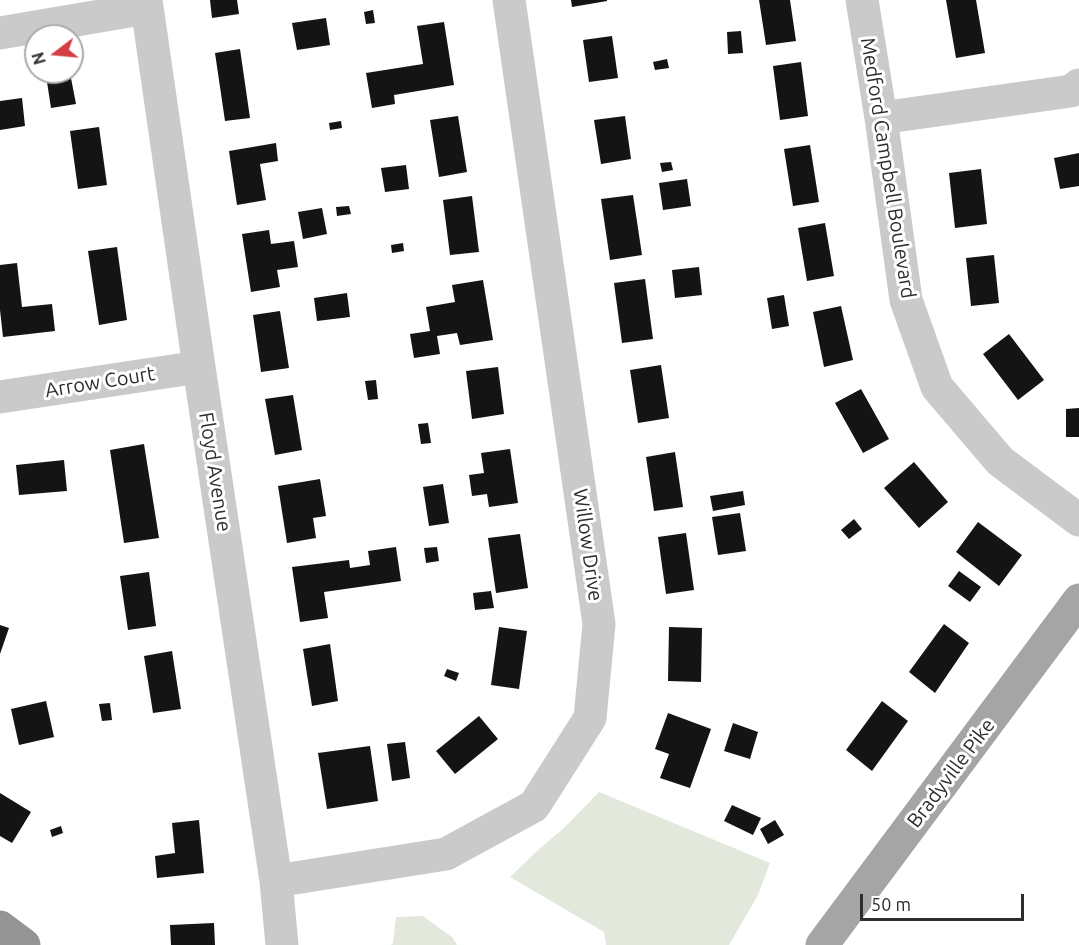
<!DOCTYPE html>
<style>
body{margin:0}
#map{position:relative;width:1079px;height:945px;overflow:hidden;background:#fff;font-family:Ubuntu,sans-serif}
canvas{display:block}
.north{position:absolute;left:24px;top:24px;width:60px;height:60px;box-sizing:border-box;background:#fff;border:2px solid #ababab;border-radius:50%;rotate:254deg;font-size:16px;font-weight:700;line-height:24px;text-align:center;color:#2d2d2d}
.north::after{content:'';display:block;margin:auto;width:21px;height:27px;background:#d53e40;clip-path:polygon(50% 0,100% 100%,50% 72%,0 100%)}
.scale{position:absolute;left:860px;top:894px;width:164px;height:27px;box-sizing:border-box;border:3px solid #2d2d2d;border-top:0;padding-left:8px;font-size:18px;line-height:21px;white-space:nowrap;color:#2d2d2d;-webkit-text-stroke:4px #fff;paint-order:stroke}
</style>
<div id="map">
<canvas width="1079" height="945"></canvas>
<div class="north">N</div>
<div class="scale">50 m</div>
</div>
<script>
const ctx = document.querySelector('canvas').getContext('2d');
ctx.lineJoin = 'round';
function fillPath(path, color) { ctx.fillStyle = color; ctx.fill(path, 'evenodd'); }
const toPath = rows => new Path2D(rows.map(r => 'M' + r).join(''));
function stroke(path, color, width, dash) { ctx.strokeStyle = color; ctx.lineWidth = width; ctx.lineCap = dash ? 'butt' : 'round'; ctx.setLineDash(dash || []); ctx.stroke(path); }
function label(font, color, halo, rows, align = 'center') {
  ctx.font = font + ' Ubuntu,sans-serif'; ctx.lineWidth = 6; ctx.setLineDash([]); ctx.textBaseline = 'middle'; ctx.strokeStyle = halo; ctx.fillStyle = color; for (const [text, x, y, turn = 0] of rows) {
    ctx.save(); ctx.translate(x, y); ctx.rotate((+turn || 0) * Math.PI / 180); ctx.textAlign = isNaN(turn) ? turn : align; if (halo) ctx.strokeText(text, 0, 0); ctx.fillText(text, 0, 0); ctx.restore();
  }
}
fillPath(toPath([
 [599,792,770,863,758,895,729,945,606,945,604,932,510,877,538,850,565,827],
 [423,916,453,938,457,945,391,945,393,943,396,917]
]), '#e2e9dc');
fillPath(toPath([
 [210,0,237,0,239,14,212,18],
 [571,0,607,0,607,1,572,7],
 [759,0,790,0,796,41,766,45],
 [946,0,976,0,985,53,956,58],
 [373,10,375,23,366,24,364,12],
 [326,18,330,45,297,50,292,23],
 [444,22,454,85,394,95,395,104,372,108,366,73,423,64,417,26],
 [741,31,743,53,728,54,727,32],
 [612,36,618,78,589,82,583,40],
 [240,49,250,118,225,121,215,53],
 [667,59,669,68,655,70,653,62],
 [801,62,808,116,780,120,773,66],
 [71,78,76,104,51,108,47,82],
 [22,98,25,126,0,130,0,101],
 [458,116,467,172,439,177,430,120],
 [625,116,631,159,601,164,594,120],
 [341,121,342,128,330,130,329,123],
 [99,127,107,185,78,189,70,131],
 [276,143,278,161,260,164,266,200,237,205,229,151],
 [810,145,819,202,793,206,784,149],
 [1079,153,1079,186,1060,189,1054,158],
 [671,162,673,170,662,172,660,163],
 [406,165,409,189,385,192,381,168],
 [981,169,987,224,955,228,949,173],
 [687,179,691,206,663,210,659,183],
 [633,195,642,255,610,260,601,199],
 [472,196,479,252,450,255,443,200],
 [349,206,351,214,337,216,336,207],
 [322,208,327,234,303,239,298,212],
 [825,223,834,276,807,281,798,228],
 [269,230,271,244,294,241,298,267,277,270,280,287,251,292,242,234],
 [403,243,404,251,392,253,391,245],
 [117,247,127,320,99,325,88,251],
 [994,255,999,303,971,306,966,258],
 [17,263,22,307,52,304,55,331,3,337,0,310,0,265],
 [699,267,702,295,675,298,672,270],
 [645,279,653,339,622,343,614,283],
 [483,280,493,340,460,345,457,333,437,336,440,354,414,358,410,334,430,331,426,307,455,302,452,285],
 [347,293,350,317,317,321,314,298],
 [784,295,789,326,772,329,767,298],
 [841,306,853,360,824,367,813,312],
 [280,311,289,368,261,372,253,315],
 [1009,334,1044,380,1018,400,983,354],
 [661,365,669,418,638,423,630,370],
 [498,367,504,414,472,419,466,371],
 [376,380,378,399,368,400,365,381],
 [861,389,889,439,863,453,835,403],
 [293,395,302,450,275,455,265,399],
 [1079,408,1079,437,1066,437,1066,409],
 [428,423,431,443,421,444,418,424],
 [144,444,159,538,124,543,110,450],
 [510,449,518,503,489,507,487,494,472,496,469,475,484,473,481,453],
 [675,452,683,507,654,511,646,457],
 [64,460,67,491,19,495,16,465],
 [914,462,948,502,919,528,884,488],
 [320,479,326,516,313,518,316,538,287,543,278,486],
 [443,484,449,523,429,526,423,487],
 [743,491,745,505,713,511,710,496],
 [740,513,746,551,718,555,712,517],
 [854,519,862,529,849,539,841,530],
 [978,522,1022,555,999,586,956,552],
 [686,533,694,590,666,594,658,537],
 [520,534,528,588,496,593,488,538],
 [396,547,401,581,324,592,328,618,300,622,292,567,349,560,350,568,370,565,368,551],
 [437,547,439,561,426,563,424,548],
 [959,571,981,587,970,602,948,586],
 [149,572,156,626,128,630,120,576],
 [491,591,494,608,475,610,473,593],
 [944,624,969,643,935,693,909,672],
 [0,625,9,628,0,654],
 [499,627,527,631,519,689,491,685],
 [669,627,702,628,701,682,668,681],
 [330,644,338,701,312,706,303,649],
 [172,651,181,709,153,713,144,656],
 [447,669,459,673,456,681,444,676],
 [46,701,54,737,19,745,11,709],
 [882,701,908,721,872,771,846,750],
 [110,703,112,720,102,721,99,704],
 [668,713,711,729,690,788,660,778,669,754,655,749],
 [479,716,498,739,455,774,436,751],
 [733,723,758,732,750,759,724,751],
 [405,742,410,778,392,781,387,744],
 [370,746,378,801,327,809,318,753],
 [0,793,31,812,12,843,0,836],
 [732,805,761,818,753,835,724,821],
 [199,820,204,873,157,878,155,856,175,853,172,823],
 [775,820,784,835,768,844,760,829],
 [61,826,63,833,52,837,50,830],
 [214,923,215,945,171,945,170,925]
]), '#141414');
stroke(toPath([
 [146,0,199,367,276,881,282,945],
 [862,0,881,118,906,300,937,387,1000,461,1079,520],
 [0,33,147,8],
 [881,118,1071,91,1079,85],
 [0,397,199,367],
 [276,881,446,854,534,806,590,718,599,624,509,0]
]), '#cacaca', 33);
stroke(toPath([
 [822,945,1079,600]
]), '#a5a5a5', 33);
stroke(toPath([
 [0,927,24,945]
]), '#949494', 33);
label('20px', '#2d2d2d', '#fff', [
 ["Medford Campbell Boulevard",888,168,81],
 ["Arrow Court",100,382,-9],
 ["Floyd Avenue",215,472,81],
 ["Willow Drive",588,545,82],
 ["Bradyville Pike",951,773,-53]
]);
</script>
